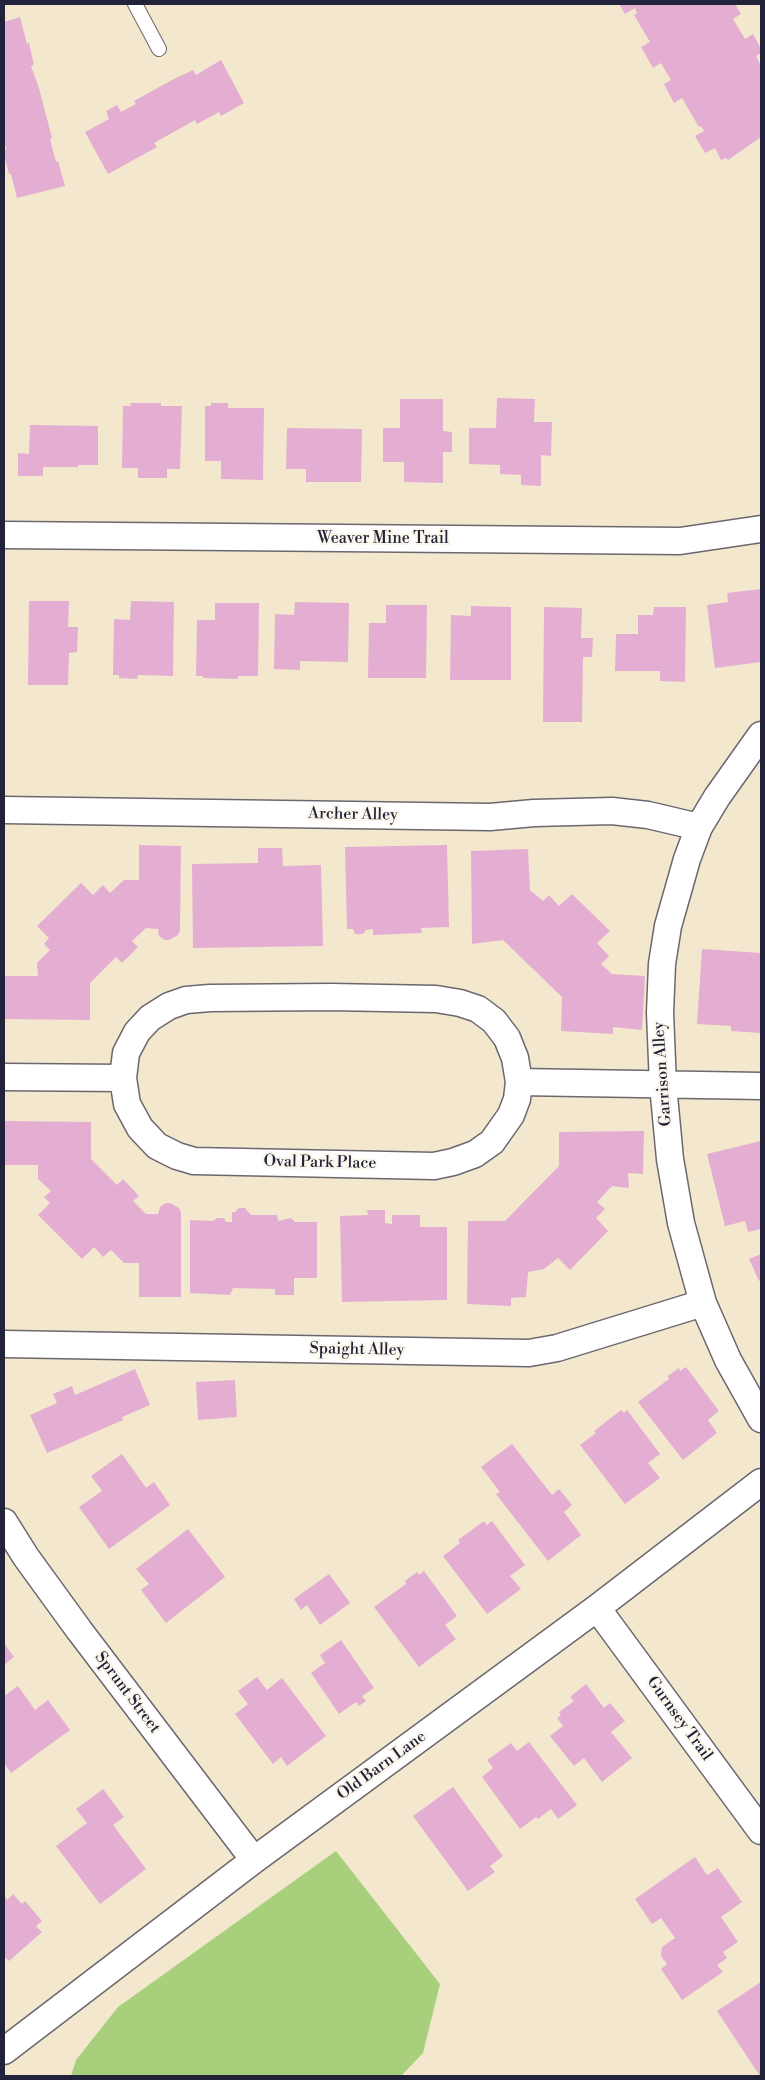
<!DOCTYPE html>
<style>
body{margin:0}
#map{position:relative;width:765px;height:2080px;overflow:hidden;background:#f3e8ce;font-family:"Libre Bodoni",serif}
canvas{display:block}
.frame{position:absolute;inset:0;border:5px solid #22223b;pointer-events:none}
</style>
<div id="map">
<canvas width="765" height="2080"></canvas>
<div class="frame"></div>
</div>
<script>
const ctx = document.querySelector('canvas').getContext('2d');
ctx.lineJoin = 'round';
function fillPath(path, color) { ctx.fillStyle = color; ctx.fill(path, 'evenodd'); }
const toPath = rows => new Path2D(rows.map(r => 'M' + r).join(''));
function stroke(path, color, width, dash) { ctx.strokeStyle = color; ctx.lineWidth = width; ctx.lineCap = dash ? 'butt' : 'round'; ctx.setLineDash(dash || []); ctx.stroke(path); }
function label(font, color, halo, rows, align = 'center') {
  ctx.font = font + ' "Libre Bodoni",serif'; ctx.lineWidth = 4.5; ctx.setLineDash([]); ctx.textBaseline = 'middle'; ctx.strokeStyle = halo; ctx.fillStyle = color; for (const [text, x, y, turn = 0] of rows) {
    ctx.save(); ctx.translate(x, y); ctx.rotate((+turn || 0) * Math.PI / 180); ctx.textAlign = isNaN(turn) ? turn : align; if (halo) ctx.strokeText(text, 0, 0); ctx.fillText(text, 0, 0); ctx.restore();
  }
}
fillPath(toPath([
 [336,1851,440,1984,423,2053,401,2076,71,2076,76,2060,118,2007]
]), '#a8d07c');
fillPath(toPath([
 [619,4,735,4,741,14,733,19,745,39,753,34,761,49,761,53,756,56,761,66,761,137,728,160,726,158,721,160,715,148,705,153,695,136,704,131,701,126,699,127,682,98,674,103,664,84,671,80,661,63,653,68,641,47,650,42,634,15,637,13,635,8,625,14],
 [20,17,27,44,29,43,34,65,31,66,39,88,52,138,50,139,56,162,58,161,65,186,17,198,11,174,9,174,4,155,4,150,7,149,4,143,4,22],
 [221,60,244,103,221,116,219,112,197,124,195,120,154,143,157,147,108,174,85,132,109,119,106,111,117,105,121,112,136,104,134,101,172,80,193,70,196,75],
 [497,398,535,399,534,422,552,422,551,456,541,455,541,486,521,485,521,475,500,474,500,465,469,464,469,428,496,428],
 [400,399,443,399,443,431,452,432,452,452,443,452,443,483,404,482,404,462,383,462,383,428,400,428],
 [130,403,161,403,161,406,182,406,180,469,167,469,167,478,138,478,138,468,122,468,123,406,131,406],
 [211,403,228,403,228,408,264,408,263,480,221,479,221,461,205,461,205,406,211,406],
 [30,425,98,426,98,465,78,465,78,467,43,467,43,476,18,476,18,453,29,454],
 [287,428,362,429,361,482,306,482,306,469,286,469],
 [761,589,761,662,715,668,707,605,728,602,727,593],
 [29,601,69,601,68,627,78,627,77,652,69,653,68,685,28,685],
 [131,601,174,602,173,676,138,675,137,679,119,678,119,675,113,675,114,619,130,620],
 [295,602,349,603,348,662,300,661,300,670,274,669,275,614,294,615],
 [215,603,259,603,258,676,238,676,238,679,203,678,203,676,196,676,197,620,215,620],
 [386,605,427,605,426,678,368,678,369,623,386,623],
 [471,606,511,607,511,680,450,680,451,615,471,616],
 [544,607,582,608,581,638,593,638,592,657,583,657,582,722,543,722],
 [654,607,686,607,685,682,660,681,660,671,615,671,616,634,638,634,638,615,653,615],
 [139,845,181,846,180,930,178,935,169,940,165,940,159,936,158,929,146,928,132,941,138,947,122,963,116,957,90,983,90,1020,4,1019,4,976,38,976,37,963,50,950,44,944,49,938,37,926,81,883,93,895,103,885,110,893,124,880,139,880],
 [447,845,449,927,421,928,422,933,373,935,373,929,366,930,363,934,355,934,353,929,347,929,345,847],
 [258,848,282,848,283,866,321,865,323,946,193,948,192,864,258,863],
 [528,849,530,890,543,901,549,895,559,906,572,894,610,931,597,943,609,956,601,964,612,974,645,976,642,1030,613,1027,613,1034,561,1031,562,997,503,940,472,944,471,851],
 [702,949,761,953,761,1033,731,1031,731,1026,697,1024],
 [5,1121,91,1122,91,1159,117,1185,123,1179,139,1196,133,1201,146,1214,158,1214,160,1207,166,1203,170,1203,179,1208,181,1213,181,1297,139,1297,139,1263,124,1263,111,1250,103,1257,94,1247,82,1259,38,1215,50,1203,44,1197,51,1191,38,1179,38,1165,5,1165],
 [644,1131,643,1174,628,1173,629,1188,612,1186,597,1202,605,1209,596,1218,608,1231,570,1270,558,1258,544,1269,528,1272,526,1297,511,1298,511,1306,467,1304,468,1221,505,1221,559,1166,559,1132],
 [761,1141,761,1229,748,1232,745,1221,725,1226,707,1154],
 [239,1208,245,1208,251,1215,277,1215,278,1221,291,1218,295,1222,317,1222,317,1278,294,1278,294,1295,275,1295,275,1289,233,1288,230,1295,190,1293,190,1220,213,1221,217,1218,224,1218,226,1222,232,1222,232,1212,235,1212],
 [367,1210,385,1210,385,1223,392,1224,392,1215,420,1215,420,1227,447,1227,447,1300,342,1302,340,1216,368,1215],
 [761,1254,761,1280,759,1281,749,1259],
 [686,1367,719,1411,708,1420,717,1433,683,1460,638,1402,669,1379,668,1376,679,1368,680,1371],
 [135,1369,150,1405,122,1417,123,1420,47,1453,30,1415,57,1403,53,1394,72,1386,75,1395],
 [235,1380,237,1417,198,1420,196,1382],
 [621,1410,624,1413,627,1410,660,1454,648,1463,660,1478,625,1504,580,1445,596,1433,594,1431],
 [512,1444,552,1495,559,1489,572,1505,564,1512,581,1535,548,1561,496,1494,500,1492,481,1467],
 [122,1454,146,1488,154,1482,170,1505,109,1549,79,1507,102,1491,91,1476],
 [484,1521,487,1525,492,1521,525,1565,510,1576,521,1589,487,1614,443,1556,460,1543,458,1540],
 [188,1529,225,1577,166,1623,141,1590,149,1584,136,1569],
 [424,1571,457,1616,445,1625,456,1639,419,1667,374,1607,406,1584,405,1581,417,1572,419,1575],
 [329,1574,350,1603,320,1625,307,1605,301,1610,294,1599],
 [341,1640,374,1688,362,1696,366,1701,359,1706,356,1702,339,1714,311,1673,325,1663,320,1655],
 [4,1643,14,1657,4,1665],
 [257,1677,267,1690,282,1678,326,1736,287,1766,281,1757,273,1764,235,1714,248,1704,238,1691],
 [586,1684,604,1708,610,1703,625,1721,611,1732,632,1758,602,1782,584,1758,574,1766,550,1736,563,1726,557,1718,561,1715,559,1712,574,1701,570,1697],
 [18,1686,35,1710,48,1700,70,1730,11,1773,4,1763,4,1696],
 [529,1742,577,1805,558,1819,551,1809,538,1819,536,1817,520,1829,482,1777,493,1768,487,1760,511,1743,517,1751],
 [453,1787,503,1856,490,1866,495,1872,468,1891,413,1816],
 [103,1789,124,1817,113,1825,146,1869,100,1904,56,1846,87,1823,76,1809],
 [695,1857,707,1875,718,1868,742,1902,721,1917,738,1942,723,1952,727,1958,717,1965,723,1972,682,2000,661,1969,667,1964,661,1956,662,1947,675,1938,661,1918,652,1924,635,1899],
 [13,1894,22,1904,25,1901,42,1921,36,1926,42,1932,9,1961,4,1956,4,1896,7,1900],
 [761,1982,761,2076,760,2076,717,2011]
]), '#e3aed1');
const lane = toPath([
 [135,4,159,49]
]);
const street = toPath([
 [4,535,680,541,761,529],
 [761,735,717,797,699,827,687,859,668,926,662,964,660,1013,663,1085,670,1159,681,1223,703,1303,728,1360,761,1419],
 [4,810,490,817,534,813,612,811,648,815,699,827],
 [331,997,436,999,460,1003,478,1009,494,1021,507,1038,515,1058,519,1082,517,1099,511,1115,492,1142,475,1154,453,1162,434,1166,194,1161,177,1156,157,1146,140,1128,127,1104,123,1078,126,1053,137,1032,150,1018,169,1006,186,1000,210,998,331,997],
 [4,1077,123,1078],
 [519,1082,761,1086],
 [4,1344,529,1353,557,1348,703,1303],
 [4,1522,26,1557,79,1630,254,1860],
 [597,1608,761,1831],
 [4,2051,254,1860,597,1608,761,1482]
]);
stroke(lane, '#6b676e', 16);
stroke(street, '#6b676e', 29);
stroke(lane, '#fff', 14);
stroke(street, '#fff', 26);
label('16px', '#22223b', '#fbf7ec', [
 ["Weaver Mine Trail",383,539],
 ["Archer Alley",353,815,1],
 ["Garrison Alley",663,1074,-94],
 ["Oval Park Place",320,1163,1],
 ["Spaight Alley",357,1350,1],
 ["Sprunt Street",127,1693,53],
 ["Gurnsey Trail",679,1719,54],
 ["Old Barn Lane",382,1766,-36]
]);
</script>
